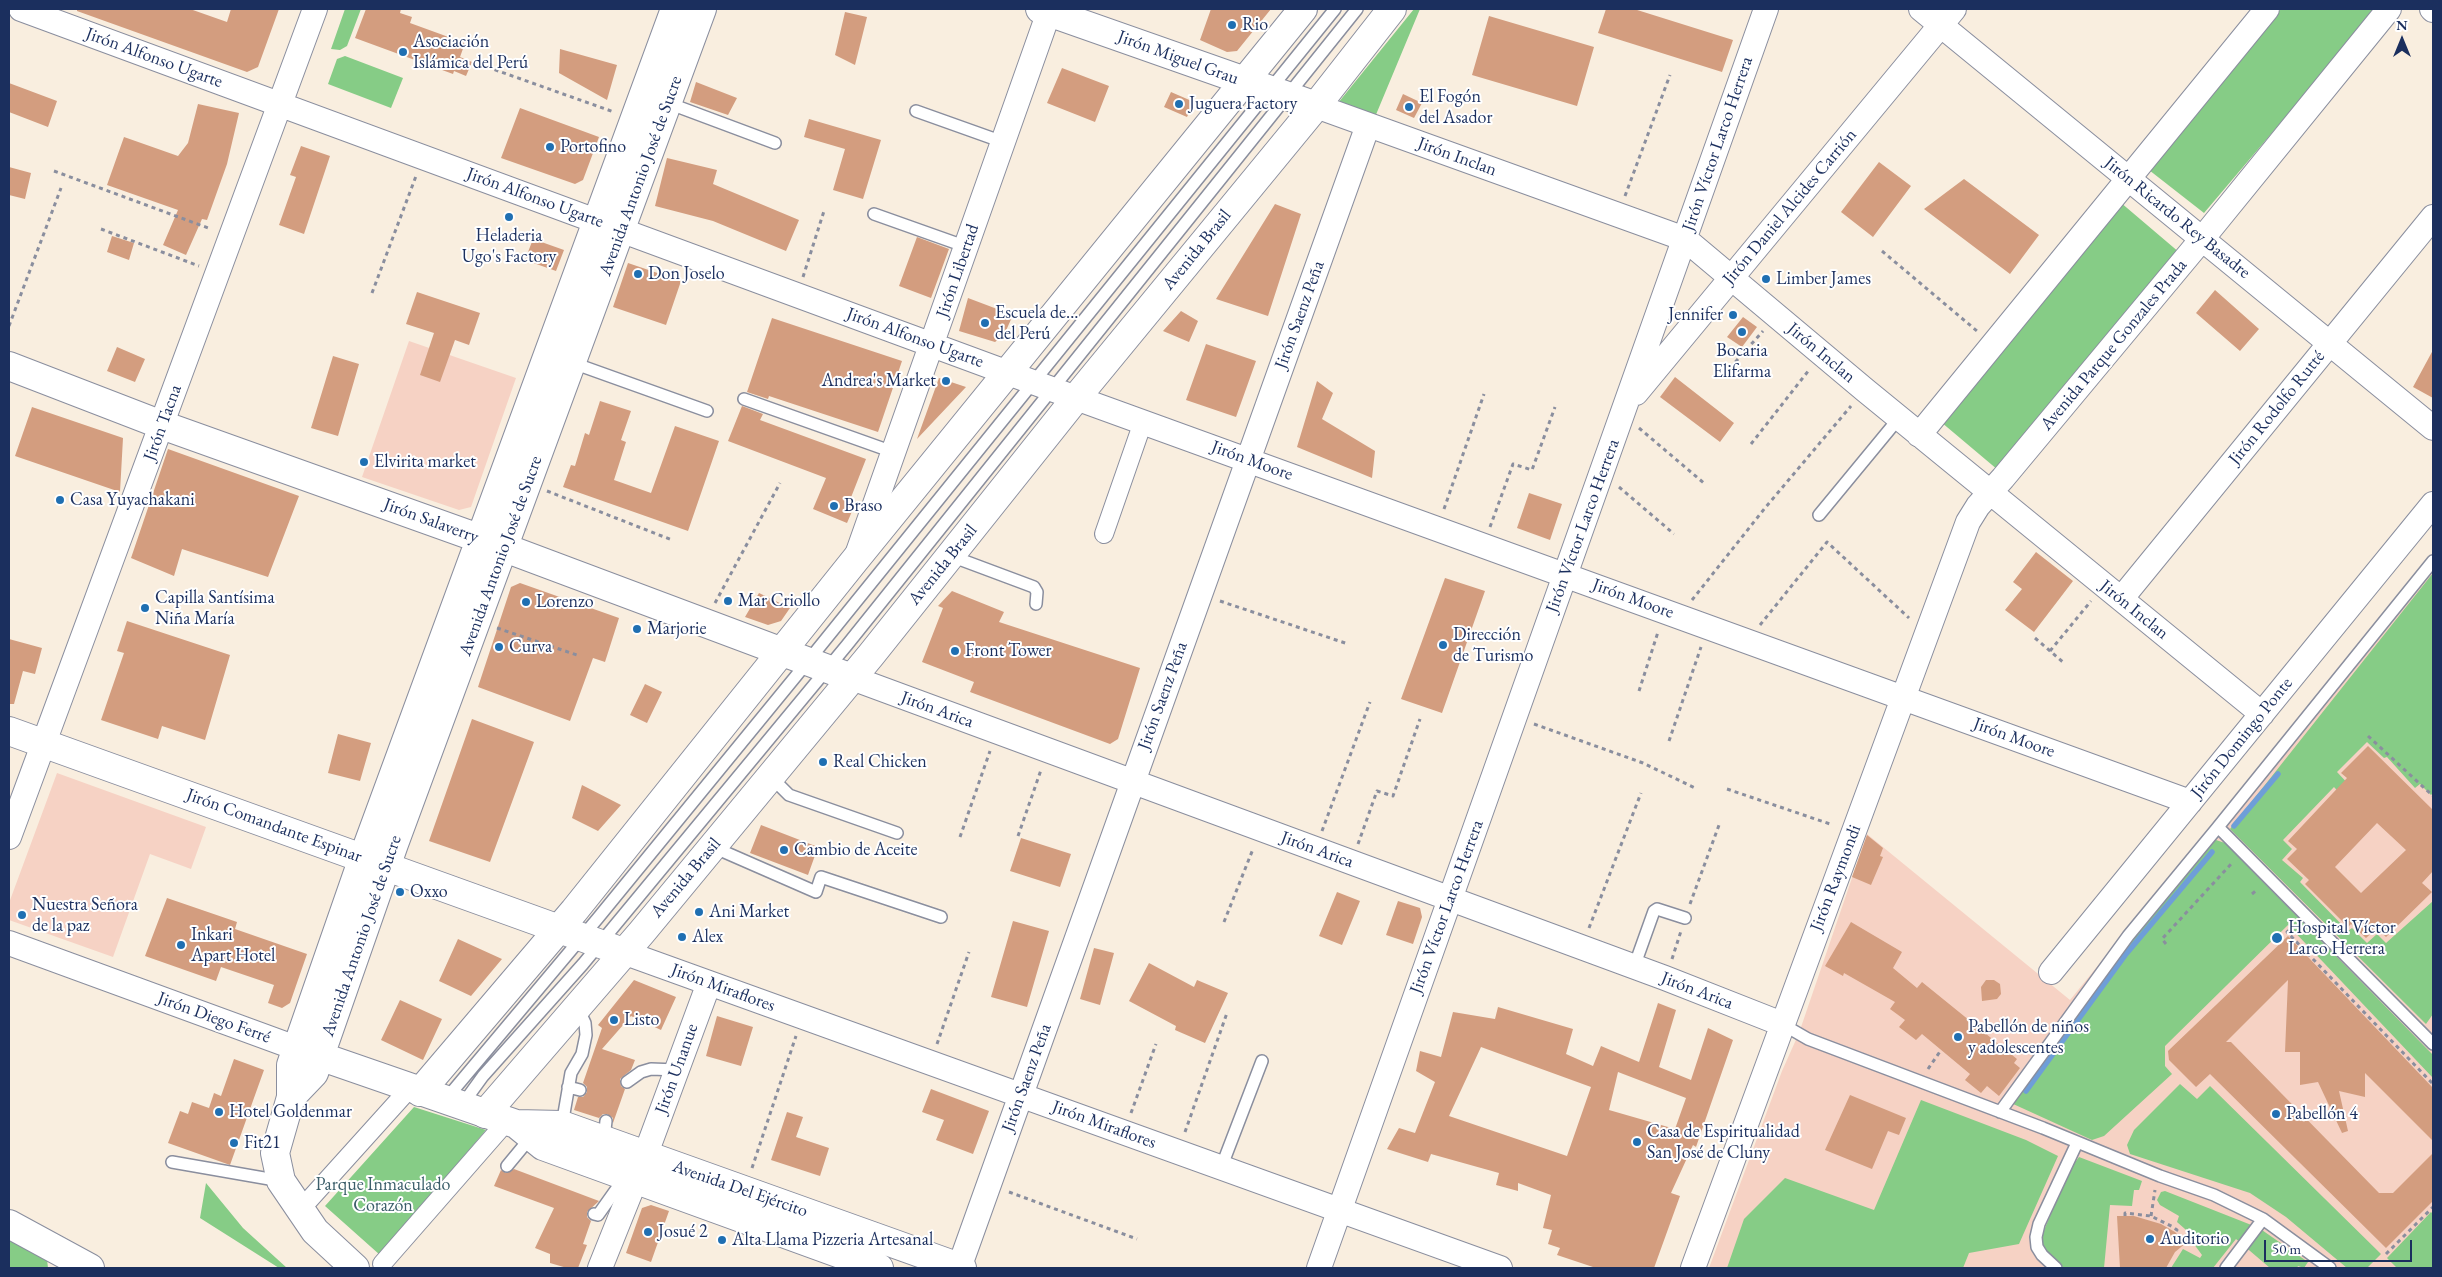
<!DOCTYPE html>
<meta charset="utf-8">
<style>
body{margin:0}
#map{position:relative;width:2442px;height:1277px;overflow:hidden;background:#f9eedf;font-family:"EB Garamond",serif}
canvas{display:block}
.frame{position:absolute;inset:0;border:10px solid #1b2f5e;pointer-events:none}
.north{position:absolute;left:2377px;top:15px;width:50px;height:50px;-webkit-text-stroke:4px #fff;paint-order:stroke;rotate:0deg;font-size:14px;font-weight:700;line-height:20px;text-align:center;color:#1b2f5e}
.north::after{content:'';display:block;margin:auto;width:18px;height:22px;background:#1b2f5e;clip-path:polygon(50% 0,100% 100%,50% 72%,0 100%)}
.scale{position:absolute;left:2264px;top:1240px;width:148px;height:22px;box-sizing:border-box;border:2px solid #1b2f5e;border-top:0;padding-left:6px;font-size:15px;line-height:18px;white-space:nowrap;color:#1b2f5e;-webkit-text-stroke:4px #fff;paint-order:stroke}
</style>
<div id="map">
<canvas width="2442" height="1277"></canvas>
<div class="frame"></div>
<div class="north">N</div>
<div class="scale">50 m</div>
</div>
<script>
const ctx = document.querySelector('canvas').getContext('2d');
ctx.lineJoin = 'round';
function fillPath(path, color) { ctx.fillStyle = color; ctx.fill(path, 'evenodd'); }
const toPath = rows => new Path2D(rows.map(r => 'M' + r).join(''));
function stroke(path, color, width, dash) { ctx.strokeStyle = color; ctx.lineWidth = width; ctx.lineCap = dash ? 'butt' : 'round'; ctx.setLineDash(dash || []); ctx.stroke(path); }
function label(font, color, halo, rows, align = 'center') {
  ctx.font = font + ' "EB Garamond",serif'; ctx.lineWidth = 4; ctx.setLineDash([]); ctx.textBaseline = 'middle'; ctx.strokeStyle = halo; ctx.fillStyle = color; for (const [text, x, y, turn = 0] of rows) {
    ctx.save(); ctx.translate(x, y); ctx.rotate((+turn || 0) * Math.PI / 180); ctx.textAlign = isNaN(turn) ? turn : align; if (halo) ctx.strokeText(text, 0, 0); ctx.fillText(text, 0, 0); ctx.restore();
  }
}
fillPath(toPath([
 [409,341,516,378,471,507,459,510,362,477],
 [2433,553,2433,1268,1709,1268,1782,1071,1799,1033,1867,834,2070,1000],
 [57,773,206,827,191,869,150,854,113,957,9,920,9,903]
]), '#f6d2c4');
fillPath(toPath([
 [345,9,361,9,347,46,340,50,331,49],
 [1414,9,1420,9,1375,117,1338,103],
 [2281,9,2377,9,2204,213,2149,170],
 [345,56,403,78,391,108,328,84,337,59],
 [2120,202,2180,253,1998,470,1941,422],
 [2433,573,2433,793,2431,795,2420,784,2415,788,2387,757,2384,758,2367,742,2337,772,2353,789,2344,798,2334,787,2283,840,2292,849,2282,860,2303,878,2300,882,2348,931,2352,928,2367,943,2377,934,2386,943,2433,901,2433,1014,2426,1024,2230,829],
 [2216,840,2225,843,2433,1055,2433,1078,2288,925,2165,1046,2165,1066,2172,1074,2104,1136,2092,1140,2011,1103,2111,967,2208,845],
 [2180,1084,2197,1099,2210,1086,2381,1254,2367,1268,2347,1268,2286,1217,2250,1193,2130,1154,2127,1145,2134,1130],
 [1921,1100,2026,1140,2058,1156,2019,1244,1969,1253,1963,1268,1727,1268,1744,1219,1785,1178,1874,1210],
 [414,1107,486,1130,380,1255,325,1206],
 [2079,1157,2142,1181,2139,1190,2134,1190,2132,1206,2110,1205,2104,1268,2064,1268,2042,1248,2042,1235,2070,1169],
 [206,1183,243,1228,287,1268,279,1268,200,1218],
 [2165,1191,2259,1228,2308,1262,2304,1268,2298,1266,2297,1268,2270,1268,2236,1239,2213,1268,2171,1268,2183,1249,2200,1258,2202,1255,2191,1240,2193,1236,2177,1222,2179,1216,2160,1205,2157,1200,2161,1192],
 [2431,1212,2433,1214,2433,1268,2395,1268,2396,1267,2387,1258],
 [9,1236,47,1259,48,1268,9,1268]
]), '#86cc86');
stroke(toPath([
 [2234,826,2278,774],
 [2026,1091,2126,954,2212,852]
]), '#6e9ed8', 5.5);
fillPath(toPath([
 [77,9,190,9,227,22,231,9,279,9,258,67,247,72,77,11],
 [366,9,401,9,400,13,412,17,410,23,465,43,460,57,472,62,466,76,454,71,453,74,355,38],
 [1211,9,1271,9,1237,51,1227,52,1200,40],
 [1606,9,1634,9,1733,40,1722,72,1598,33],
 [845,12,867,17,855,65,835,55],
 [1489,16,1594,47,1577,106,1472,75],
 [560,49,617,65,607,100,559,73],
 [1062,68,1109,86,1095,122,1047,103],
 [696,82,737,98,728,115,690,102],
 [9,83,57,101,48,127,9,112],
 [1171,92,1194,102,1187,117,1164,107],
 [1403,94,1422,103,1414,118,1396,110],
 [198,104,239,113,227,164,207,220,202,219,186,255,163,245,178,210,107,185,124,137,178,156,188,143],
 [520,108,599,137,583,180,575,184,501,158],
 [809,119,881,140,863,199,833,190,845,149,804,137],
 [301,146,330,156,304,234,279,225,296,177,290,175],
 [667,158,717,170,713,184,799,220,786,251,713,221,655,206],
 [1879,162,1911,186,1873,237,1841,212],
 [9,167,31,173,25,199,9,195],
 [1964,179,2039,235,2010,274,1924,209],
 [1275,204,1301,214,1268,316,1216,299],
 [112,236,134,243,129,260,107,252],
 [917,237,949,249,931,298,899,286],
 [533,239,564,250,556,271,525,260],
 [628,263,681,281,666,325,613,307],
 [2215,290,2259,329,2240,351,2196,313],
 [417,292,480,313,469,345,455,340,440,382,420,375,434,333,406,324],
 [968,298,1013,315,1004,335,995,342,959,331],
 [1181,311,1198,321,1189,342,1163,331],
 [1743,317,1757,327,1742,347,1727,337],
 [772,318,902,361,878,432,769,396,768,399,747,392],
 [1206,344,1256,361,1236,417,1186,400],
 [117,347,145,359,135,382,107,371],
 [2433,350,2433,398,2413,387],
 [333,356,359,364,338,436,311,428],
 [1675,377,1734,423,1720,442,1660,397],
 [939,378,966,387,917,439],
 [1317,381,1333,393,1322,419,1375,451,1372,478,1297,447],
 [600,401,631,411,621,440,626,442,614,480,651,493,675,426,719,441,688,531,563,487,571,465,575,466,585,433,589,435],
 [742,406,763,414,760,420,866,459,850,500,856,502,847,523,813,509,826,478,728,441],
 [32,407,123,438,120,492,15,456],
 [168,449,299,496,268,577,182,549,174,576,131,558],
 [1529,493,1562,504,1550,540,1517,528],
 [2036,552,2073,581,2034,632,2005,610,2022,589,2013,582],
 [1445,578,1485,591,1442,713,1401,699],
 [520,583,619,618,605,662,593,658,570,721,478,687,511,587],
 [952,591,1004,612,999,622,1140,668,1118,739,1110,744,970,692,974,682,922,662,943,608,938,606],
 [759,593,790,608,781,621,768,625,745,617],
 [127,621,230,655,205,740,162,726,158,739,101,720,124,653,117,651],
 [9,639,42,648,35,674,23,671,14,704,9,704],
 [645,684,662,692,647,723,630,715],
 [472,719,534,742,490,862,429,841],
 [338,734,371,743,360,781,328,773],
 [2368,746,2433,810,2433,871,2422,883,2432,892,2386,937,2377,928,2366,938,2351,924,2348,927,2305,884,2309,880,2287,859,2297,849,2288,841,2347,778,2341,773],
 [2377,823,2406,850,2361,893,2335,867],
 [582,785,621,805,598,831,572,818],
 [761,825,818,847,808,875,750,853],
 [1867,835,1883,848,1880,856,1883,857,1871,885,1852,877],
 [1021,838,1071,854,1060,887,1010,871],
 [1337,892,1360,901,1342,945,1319,936],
 [167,898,237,922,235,929,307,954,290,1003,282,1008,268,1003,274,985,221,967,216,981,145,956],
 [1398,901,1420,908,1422,917,1413,944,1386,935],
 [1013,921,1049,931,1027,1007,991,997],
 [1851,922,1902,952,1893,968,1917,988,1922,982,2017,1059,2014,1063,2020,1068,1999,1096,1987,1086,1981,1093,1965,1080,1970,1074,1922,1034,1916,1040,1899,1027,1905,1020,1890,1009,1895,1002,1844,973,1843,976,1825,966],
 [2288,936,2433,1088,2433,1141,2365,1073,2365,1097,2339,1091,2348,1131,2342,1133,2318,1082,2300,1085,2300,1052,2285,1052,2288,980,2226,1042,2231,1042,2379,1193,2393,1193,2433,1153,2433,1201,2386,1248,2210,1074,2196,1087,2169,1060,2168,1051],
 [458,939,502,959,471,996,439,981],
 [1094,948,1114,953,1100,1005,1080,999],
 [1149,963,1194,987,1197,980,1228,993,1205,1043,1175,1030,1176,1026,1129,1001],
 [634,980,676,997,661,1030,631,1016,602,1049,635,1060,631,1070,620,1079,621,1086,625,1089,613,1123,613,1118,607,1114,603,1114,599,1118,574,1110,578,1097,583,1097,587,1092,587,1087,583,1083,602,1028,598,1025],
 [1986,980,1994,980,2000,984,2001,994,1997,999,1982,1001,1981,987],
 [400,1000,442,1019,423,1060,381,1040],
 [1658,1003,1676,1010,1659,1067,1691,1080,1708,1028,1733,1040,1696,1147,1693,1145,1671,1193,1680,1196,1654,1268,1596,1268,1557,1255,1560,1248,1548,1244,1552,1230,1543,1228,1551,1195,1518,1183,1518,1191,1496,1185,1499,1173,1431,1154,1428,1162,1387,1149,1399,1128,1415,1133,1435,1082,1416,1071,1420,1051,1441,1057,1453,1012,1495,1019,1498,1007,1573,1029,1566,1054,1593,1066,1601,1046,1639,1062],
 [1481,1047,1591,1087,1567,1156,1449,1116],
 [1618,1072,1686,1098,1675,1129,1609,1110],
 [717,1016,753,1027,741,1066,706,1056],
 [234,1059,264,1070,230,1165,168,1143,180,1111,188,1114,192,1102,209,1108,214,1093,221,1096],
 [931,1089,989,1111,973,1154,936,1140,944,1120,922,1112],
 [1850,1095,1906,1118,1899,1135,1888,1131,1872,1169,1825,1150],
 [787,1112,803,1117,796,1137,829,1148,820,1176,771,1160],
 [514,1169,599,1201,587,1212,587,1217,591,1221,583,1244,587,1245,578,1268,567,1268,550,1263,550,1254,535,1248,554,1208,494,1186,501,1170,506,1173],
 [651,1205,669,1211,651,1262,626,1253,642,1208],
 [2117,1216,2134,1216,2161,1224,2175,1232,2186,1243,2175,1252,2166,1268,2120,1268]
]), '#d39d7f');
const service = toPath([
 [668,103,775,143],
 [916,111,1003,142],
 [874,214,967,247],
 [573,363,707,411],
 [744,399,893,452],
 [1819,515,1899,418],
 [951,556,1034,587,1037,592,1036,604],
 [771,777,789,795,897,833],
 [2218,827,2433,561],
 [713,847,816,892,821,877,941,917],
 [1634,967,1654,911,1657,909,1685,918],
 [1782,1024,1808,1039,2043,1128,2160,1176,2214,1195,2263,1219,2330,1268],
 [627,1082,641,1072,651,1069,677,1070],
 [568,1087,580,1090],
 [446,1099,598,918,796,676,1335,9],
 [462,1105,483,1076,583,964,847,645,1357,9],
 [2000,1112,2128,936,2218,827,2433,1044],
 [562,1125,571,1073,582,1054,586,1035,585,1023,578,1008],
 [604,1139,606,1121],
 [172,1162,281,1181],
 [507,1166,531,1137],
 [1221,1168,1262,1061],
 [594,1214,598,1215,625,1177],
 [2056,1268,2042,1255,2037,1247,2036,1237,2039,1224,2077,1143],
 [2226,1268,2263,1219]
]);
const pedestrian = toPath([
 [1104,534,1143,422],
 [309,1200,410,1088],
 [382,1264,507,1121]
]);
const minor = toPath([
 [21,9,1076,398,2190,802],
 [1921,9,2433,428],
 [2432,9,2433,10],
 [1316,106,1685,239,1865,390,2262,714],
 [1636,393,1954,9],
 [1919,435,2267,9],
 [858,552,1050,9],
 [2121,599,2433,217],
 [852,678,1665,978,1782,1024],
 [9,837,315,9],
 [9,943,296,1048],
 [623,952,1500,1268],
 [2051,972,2433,504],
 [645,1156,709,983],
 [600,1268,635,1181],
 [959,1268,1368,125],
 [1319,1268,1766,9],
 [1693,1268,1968,522,1978,506,2003,478,2202,239,2389,9]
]);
const tertiary = toPath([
 [1040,9,1316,106]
]);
const secondary = toPath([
 [9,366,162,425,481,539,852,678],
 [9,731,623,952],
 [302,1050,516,1124,562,1125,962,1268],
 [291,1097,314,1073,394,844,702,9],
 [516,1124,543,1146,879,1268],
 [355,1268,315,1231,281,1181,275,1153,291,1097,291,1065,363,858,675,9]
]);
const primary = toPath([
 [420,1092,574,911,855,560,1303,9],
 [485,1114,642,932,871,655,1076,398,1316,106,1392,9]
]);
const trunk = toPath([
 [9,1224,90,1268]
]);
stroke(service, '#8a8e9e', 14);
stroke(pedestrian, '#8a8e9e', 20);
stroke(minor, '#8a8e9e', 26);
stroke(tertiary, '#8a8e9e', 30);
stroke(secondary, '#8a8e9e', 30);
stroke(primary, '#8a8e9e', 30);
stroke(trunk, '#8a8e9e', 30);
stroke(toPath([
 [487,67,614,112],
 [54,171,211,229],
 [1625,196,1670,75],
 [101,229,199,266],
 [1882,251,1977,331],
 [803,277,824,211],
 [372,293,416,176],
 [9,326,61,188],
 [1730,368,1763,331],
 [1639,428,1705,484],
 [1751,444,1809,370],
 [1619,487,1674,534],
 [547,491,672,540],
 [1444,509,1484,394],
 [1490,527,1513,464,1532,470,1555,407],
 [1692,600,1765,508,1851,406],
 [1220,601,1348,644],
 [715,603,780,483],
 [1760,625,1827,542,1909,618],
 [497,628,577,655],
 [2035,638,2064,663],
 [2050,651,2091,601],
 [1639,691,1658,632],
 [1534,724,1643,763,1695,788],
 [2368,736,2433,796],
 [1669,741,1701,647],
 [1727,789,1833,825],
 [1322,831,1370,702],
 [1018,836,1041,770],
 [960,837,990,751],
 [1358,844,1377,791,1393,796,1420,719],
 [2252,894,2258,889],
 [1690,904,1719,825],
 [1224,922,1253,849],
 [2295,925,2287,932,2433,1084],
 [1589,928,1641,793],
 [2166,944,2162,939,2232,863,2233,864],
 [1672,959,1681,931],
 [937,1044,969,952],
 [1928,1069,1941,1050],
 [1131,1113,1156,1044],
 [1185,1132,1227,1013],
 [752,1168,796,1036],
 [1009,1192,1137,1239],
 [2125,1216,2125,1213,2151,1216,2173,1227,2177,1230,2175,1232],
 [2151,1216,2155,1190],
 [2386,1254,2433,1207]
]), '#8a8e9e', 3, [4, 4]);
stroke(service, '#fff', 11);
stroke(pedestrian, '#fff', 18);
stroke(minor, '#fff', 24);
stroke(tertiary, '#fff', 28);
stroke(secondary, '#fff', 28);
stroke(primary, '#fff', 28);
stroke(trunk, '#fff', 28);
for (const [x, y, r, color] of [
 [1232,25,5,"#1f6fb2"],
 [403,52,5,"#1f6fb2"],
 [1179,104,5,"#1f6fb2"],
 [1409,107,5,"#1f6fb2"],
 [550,147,5,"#1f6fb2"],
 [509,217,5,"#1f6fb2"],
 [638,274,5,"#1f6fb2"],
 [1766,279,5,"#1f6fb2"],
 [1733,315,5,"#1f6fb2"],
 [985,323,5,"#1f6fb2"],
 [1742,332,5,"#1f6fb2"],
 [946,381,5,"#1f6fb2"],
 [364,462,5,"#1f6fb2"],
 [60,500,5,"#1f6fb2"],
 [834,506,5,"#1f6fb2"],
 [728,601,5,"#1f6fb2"],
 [526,602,5,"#1f6fb2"],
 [145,608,5,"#1f6fb2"],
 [637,629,5,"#1f6fb2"],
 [1443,645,5,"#1f6fb2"],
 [499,647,5,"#1f6fb2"],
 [955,651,5,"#1f6fb2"],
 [823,762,5,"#1f6fb2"],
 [784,850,5,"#1f6fb2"],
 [400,892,5,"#1f6fb2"],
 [699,912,5,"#1f6fb2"],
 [22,915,5,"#1f6fb2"],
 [682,937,5,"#1f6fb2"],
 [2277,938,6,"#1f6fb2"],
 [181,945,5,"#1f6fb2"],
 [614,1020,5,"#1f6fb2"],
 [1958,1037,5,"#1f6fb2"],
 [219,1112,5,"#1f6fb2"],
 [2276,1114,5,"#1f6fb2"],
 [1637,1142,5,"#1f6fb2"],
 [234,1143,5,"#1f6fb2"],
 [648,1232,5,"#1f6fb2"],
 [2150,1239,5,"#1f6fb2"],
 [722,1240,5,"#1f6fb2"]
]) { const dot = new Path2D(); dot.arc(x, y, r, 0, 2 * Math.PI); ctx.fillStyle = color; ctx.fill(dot); stroke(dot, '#fff', 2); }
label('18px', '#1b2f5e', '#fff', [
 ["Rio",1242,25],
 ["Asociación",413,42],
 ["Islámica del Perú",413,63],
 ["El Fogón",1419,97],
 ["del Asador",1419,118],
 ["Juguera Factory",1189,104],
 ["Portofino",560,147],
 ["Heladeria",509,236,"center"],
 ["Ugo's Factory",509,257,"center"],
 ["Don Joselo",648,274],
 ["Limber James",1776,279],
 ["Escuela de...",995,313],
 ["del Perú",995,334],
 ["Jennifer",1723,315,"right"],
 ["Bocaria",1742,351,"center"],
 ["Elifarma",1742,372,"center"],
 ["Andrea's Market",936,381,"right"],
 ["Elvirita market",374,462],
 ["Casa Yuyachakani",70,500],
 ["Braso",844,506],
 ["Capilla Santísima",155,598],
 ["Niña María",155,619],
 ["Mar Criollo",738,601],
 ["Lorenzo",536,602],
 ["Marjorie",647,629],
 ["Dirección",1453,635],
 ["de Turismo",1453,656],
 ["Curva",509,647],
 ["Front Tower",965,651],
 ["Real Chicken",833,762],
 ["Cambio de Aceite",794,850],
 ["Oxxo",410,892],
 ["Nuestra Señora",32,905],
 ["de la paz",32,926],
 ["Ani Market",709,912],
 ["Hospital Víctor",2288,928],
 ["Larco Herrera",2288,949],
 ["Inkari",191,935],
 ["Apart Hotel",191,956],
 ["Alex",692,937],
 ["Listo",624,1020],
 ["Pabellón de niños",1968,1027],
 ["y adolescentes",1968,1048],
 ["Hotel Goldenmar",229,1112],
 ["Pabellón 4",2286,1114],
 ["Casa de Espiritualidad",1647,1132],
 ["San José de Cluny",1647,1153],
 ["Fit21",244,1143],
 ["Josué 2",658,1232],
 ["Auditorio",2160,1239],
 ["Alta Llama Pizzeria Artesanal",732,1240]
], 'left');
label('18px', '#1b2f5e', '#fff', [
 ["Jirón Alfonso Ugarte",154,58,20],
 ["Jirón Miguel Grau",1178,58,20],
 ["Jirón Víctor Larco Herrera",1718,144,-71],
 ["Jirón Inclan",1457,157,20],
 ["Avenida Antonio José de Sucre",641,176,-70],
 ["Jirón Alfonso Ugarte",535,198,20],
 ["Jirón Daniel Alcides Carrión",1790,207,-50],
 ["Jirón Ricardo Rey Basadre",2177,218,39],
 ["Avenida Brasil",1197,250,-51],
 ["Jirón Libertad",958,271,-71],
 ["Jirón Saenz Peña",1300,315,-70],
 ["Jirón Alfonso Ugarte",915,338,20],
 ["Avenida Parque Gonzales Prada",2114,345,-50],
 ["Jirón Inclan",1821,353,40],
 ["Jirón Rodolfo Rutté",2277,408,-51],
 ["Jirón Tacna",163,423,-70],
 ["Jirón Moore",1252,461,20],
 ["Jirón Salaverry",431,521,20],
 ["Jirón Víctor Larco Herrera",1583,526,-70],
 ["Avenida Antonio José de Sucre",501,556,-70],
 ["Avenida Brasil",943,565,-51],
 ["Jirón Moore",1633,599,20],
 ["Jirón Inclan",2134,610,39],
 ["Jirón Saenz Peña",1163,696,-70],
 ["Jirón Arica",937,710,20],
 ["Jirón Moore",2014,738,20],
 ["Jirón Domingo Ponte",2242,738,-51],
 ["Jirón Comandante Espinar",274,826,20],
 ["Jirón Arica",1317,850,20],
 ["Avenida Brasil",686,878,-50],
 ["Jirón Raymondi",1836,878,-69],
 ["Jirón Víctor Larco Herrera",1447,907,-70],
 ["Avenida Antonio José de Sucre",362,936,-71],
 ["Jirón Miraflores",723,988,20],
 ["Jirón Arica",1697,991,21],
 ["Jirón Diego Ferré",214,1018,20],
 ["Jirón Unanue",677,1069,-70],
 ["Jirón Saenz Peña",1027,1078,-70],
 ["Jirón Miraflores",1104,1125,20],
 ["Avenida Del Ejército",740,1189,19]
]);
label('18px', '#3b5e6a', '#fff', [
 ["Parque Inmaculado",383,1185],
 ["Corazón",383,1206]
]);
</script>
